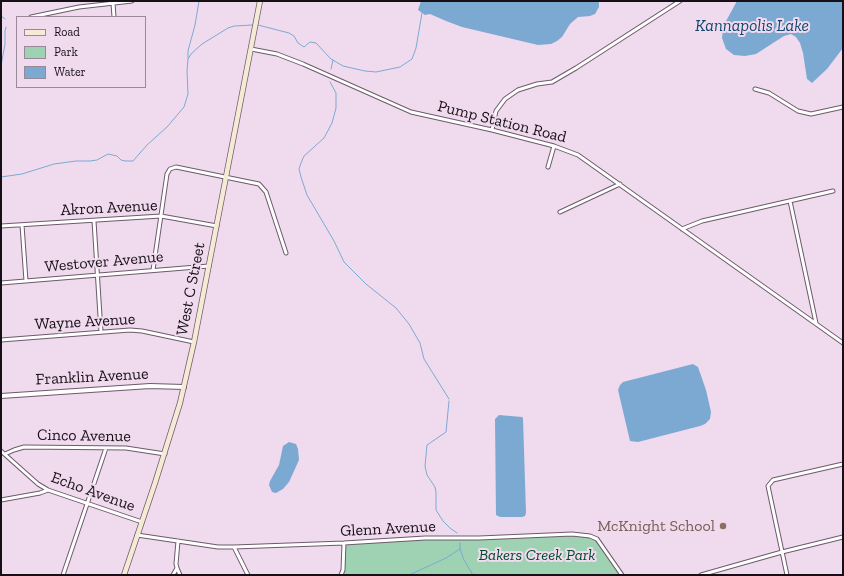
<!DOCTYPE html>
<style>
body{margin:0}
#map{position:relative;width:844px;height:576px;overflow:hidden;background:#f0daee;font-family:"Zilla Slab",serif}
canvas{display:block}
.frame{position:absolute;inset:0;border:2px solid #170f16;pointer-events:none}
.legend{position:absolute;left:16px;top:16px;width:130px;height:72px;box-sizing:border-box;background:#f0daee;border:1px solid #998998;margin:0;padding:5px 7px;list-style:none;font-size:12px;color:#170f16}
.legend li{display:flex;align-items:center;gap:8px;height:20px}
.legend b{width:20px;border:1px solid #998998}
</style>
<div id="map">
<canvas width="844" height="576"></canvas>
<div class="frame"></div>
<ul class="legend">
<li><b style="height:5px;background:#f5ebd4"></b>Road</li>
<li><b style="height:11px;background:#9fd2b2"></b>Park</li>
<li><b style="height:11px;background:#7ca9d1"></b>Water</li>
</ul>
</div>
<script>
const ctx = document.querySelector('canvas').getContext('2d');
ctx.lineJoin = 'round';
function fillPath(path, color) { ctx.fillStyle = color; ctx.fill(path, 'evenodd'); }
const toPath = rows => new Path2D(rows.map(r => 'M' + r).join(''));
function stroke(path, color, width, dash) { ctx.strokeStyle = color; ctx.lineWidth = width; ctx.lineCap = dash ? 'butt' : 'round'; ctx.setLineDash(dash || []); ctx.stroke(path); }
function label(font, color, halo, rows, align = 'center') {
  ctx.font = font + ' "Zilla Slab",serif'; ctx.lineWidth = 4; ctx.setLineDash([]); ctx.textBaseline = 'middle'; ctx.strokeStyle = halo; ctx.fillStyle = color; for (const [text, x, y, turn = 0] of rows) {
    ctx.save(); ctx.translate(x, y); ctx.rotate((+turn || 0) * Math.PI / 180); ctx.textAlign = isNaN(turn) ? turn : align; if (halo) ctx.strokeText(text, 0, 0); ctx.fillText(text, 0, 0); ctx.restore();
  }
}
fillPath(toPath([
 [572,534,590,536,597,539,622,575,340,575,343,570,344,543,425,538]
]), '#9fd2b2');
fillPath(toPath([
 [421,1,599,1,599,7,595,14,590,16,578,17,570,24,562,37,557,41,551,44,538,45,462,27,446,21,430,14,425,15,418,10],
 [737,1,843,1,843,48,827,69,812,83,807,79,803,53,800,43,796,37,791,34,784,36,756,54,745,56,734,55,726,49,722,38,723,30,725,23],
 [693,364,698,367,706,390,711,412,710,419,705,424,700,426,638,442,630,441,618,390,620,385,623,382],
 [499,415,522,417,523,418,526,513,525,516,522,517,500,517,496,515,495,419],
 [289,442,296,444,298,449,299,460,289,482,283,489,276,493,272,492,269,485,270,481,279,465,283,446]
]), '#7ca9d1');
stroke(toPath([
 [1,16,5,19],
 [258,25,289,33,294,36,298,43,304,47,310,42,316,43,331,59,343,66,365,71,376,72,400,67,412,59,416,48,422,13],
 [188,58,188,51,195,25,199,1],
 [1,66,5,44,5,31,6,27],
 [331,69,333,60],
 [330,82,336,93,336,108,332,123,324,138,304,156,301,163,299,169,301,177,307,195,334,241,344,262,366,284,396,308,409,324,420,343,424,359,449,399],
 [1,177,22,174,54,164,76,161,90,161,97,160,108,154,117,156,121,160,125,161,133,161,147,145,167,127,184,107,188,94,187,71,188,59,191,54,202,44,228,28,234,26,253,25],
 [449,401,446,432,427,445,425,466,427,475,435,487,436,492,436,510,443,521,450,528,457,533],
 [460,543,460,549,464,560,473,575],
 [409,575,446,558,460,549]
]), '#7ca9d1', 1);
const minor = toPath([
 [113,3,114,17],
 [31,17,79,7,132,1],
 [251,49,277,54,303,64,411,112,492,130,554,146,578,155,843,343],
 [755,89,769,93,798,111,811,114,843,107],
 [492,130,496,111,505,99,518,90,537,84,552,82,576,68,680,1],
 [548,167,554,146],
 [790,201,816,323],
 [560,212,620,184],
 [94,221,101,332],
 [22,225,26,281],
 [1,226,161,216,217,226],
 [682,229,702,221,833,191],
 [153,270,167,174,170,169,176,167,259,184,266,192,286,253],
 [1,283,209,266],
 [1,340,130,330,142,331,194,342],
 [1,451,38,484,48,490,142,522],
 [5,454,14,450,24,447,126,448,165,454],
 [1,500,40,493,48,490],
 [137,535,218,547,234,547,344,543,425,538,479,538,572,534,590,536,597,539,622,575],
 [234,547,248,575],
 [177,568,180,575],
 [63,575,106,448],
 [173,575,177,568,176,564,178,541],
 [341,575,343,570,344,543],
 [701,575,782,552,843,537],
 [787,575,768,486,773,480,843,464]
]);
const tertiary = toPath([
 [1,396,150,386,184,387]
]);
const secondary = toPath([
 [124,575,155,483,180,403,194,342,260,1]
]);
stroke(minor, '#6d5a6b', 5);
stroke(tertiary, '#6d5a6b', 6);
stroke(secondary, '#6d5a6b', 6);
stroke(minor, '#fff', 3);
stroke(tertiary, '#fff', 4);
stroke(secondary, '#f5ebd4', 4.5);
for (const [x, y, r, color] of [
 [723,526,4,"#8d6e63"]
]) { const dot = new Path2D(); dot.arc(x, y, r, 0, 2 * Math.PI); ctx.fillStyle = color; ctx.fill(dot); stroke(dot, '#f0daee', 1.5); }
label('16px', '#170f16', '#f0daee', [
 ["Pump Station Road",502,122,14],
 ["Akron Avenue",109,208,-3],
 ["Westover Avenue",104,262,-5],
 ["West C Street",191,289,-79],
 ["Wayne Avenue",85,322,-3],
 ["Franklin Avenue",92,377,-3],
 ["Cinco Avenue",84,436,1],
 ["Echo Avenue",93,492,20],
 ["Glenn Avenue",388,529,-3]
]);
label('16px', '#785e54', '#f0daee', [
 ["McKnight School",715,526]
], 'right');
label('italic 16px', '#014a2a', '#f0daee', [
 ["Bakers Creek Park",537,555]
]);
label('italic 17px', '#14476e', '#f0daee', [
 ["Kannapolis Lake",752,26]
]);
</script>
